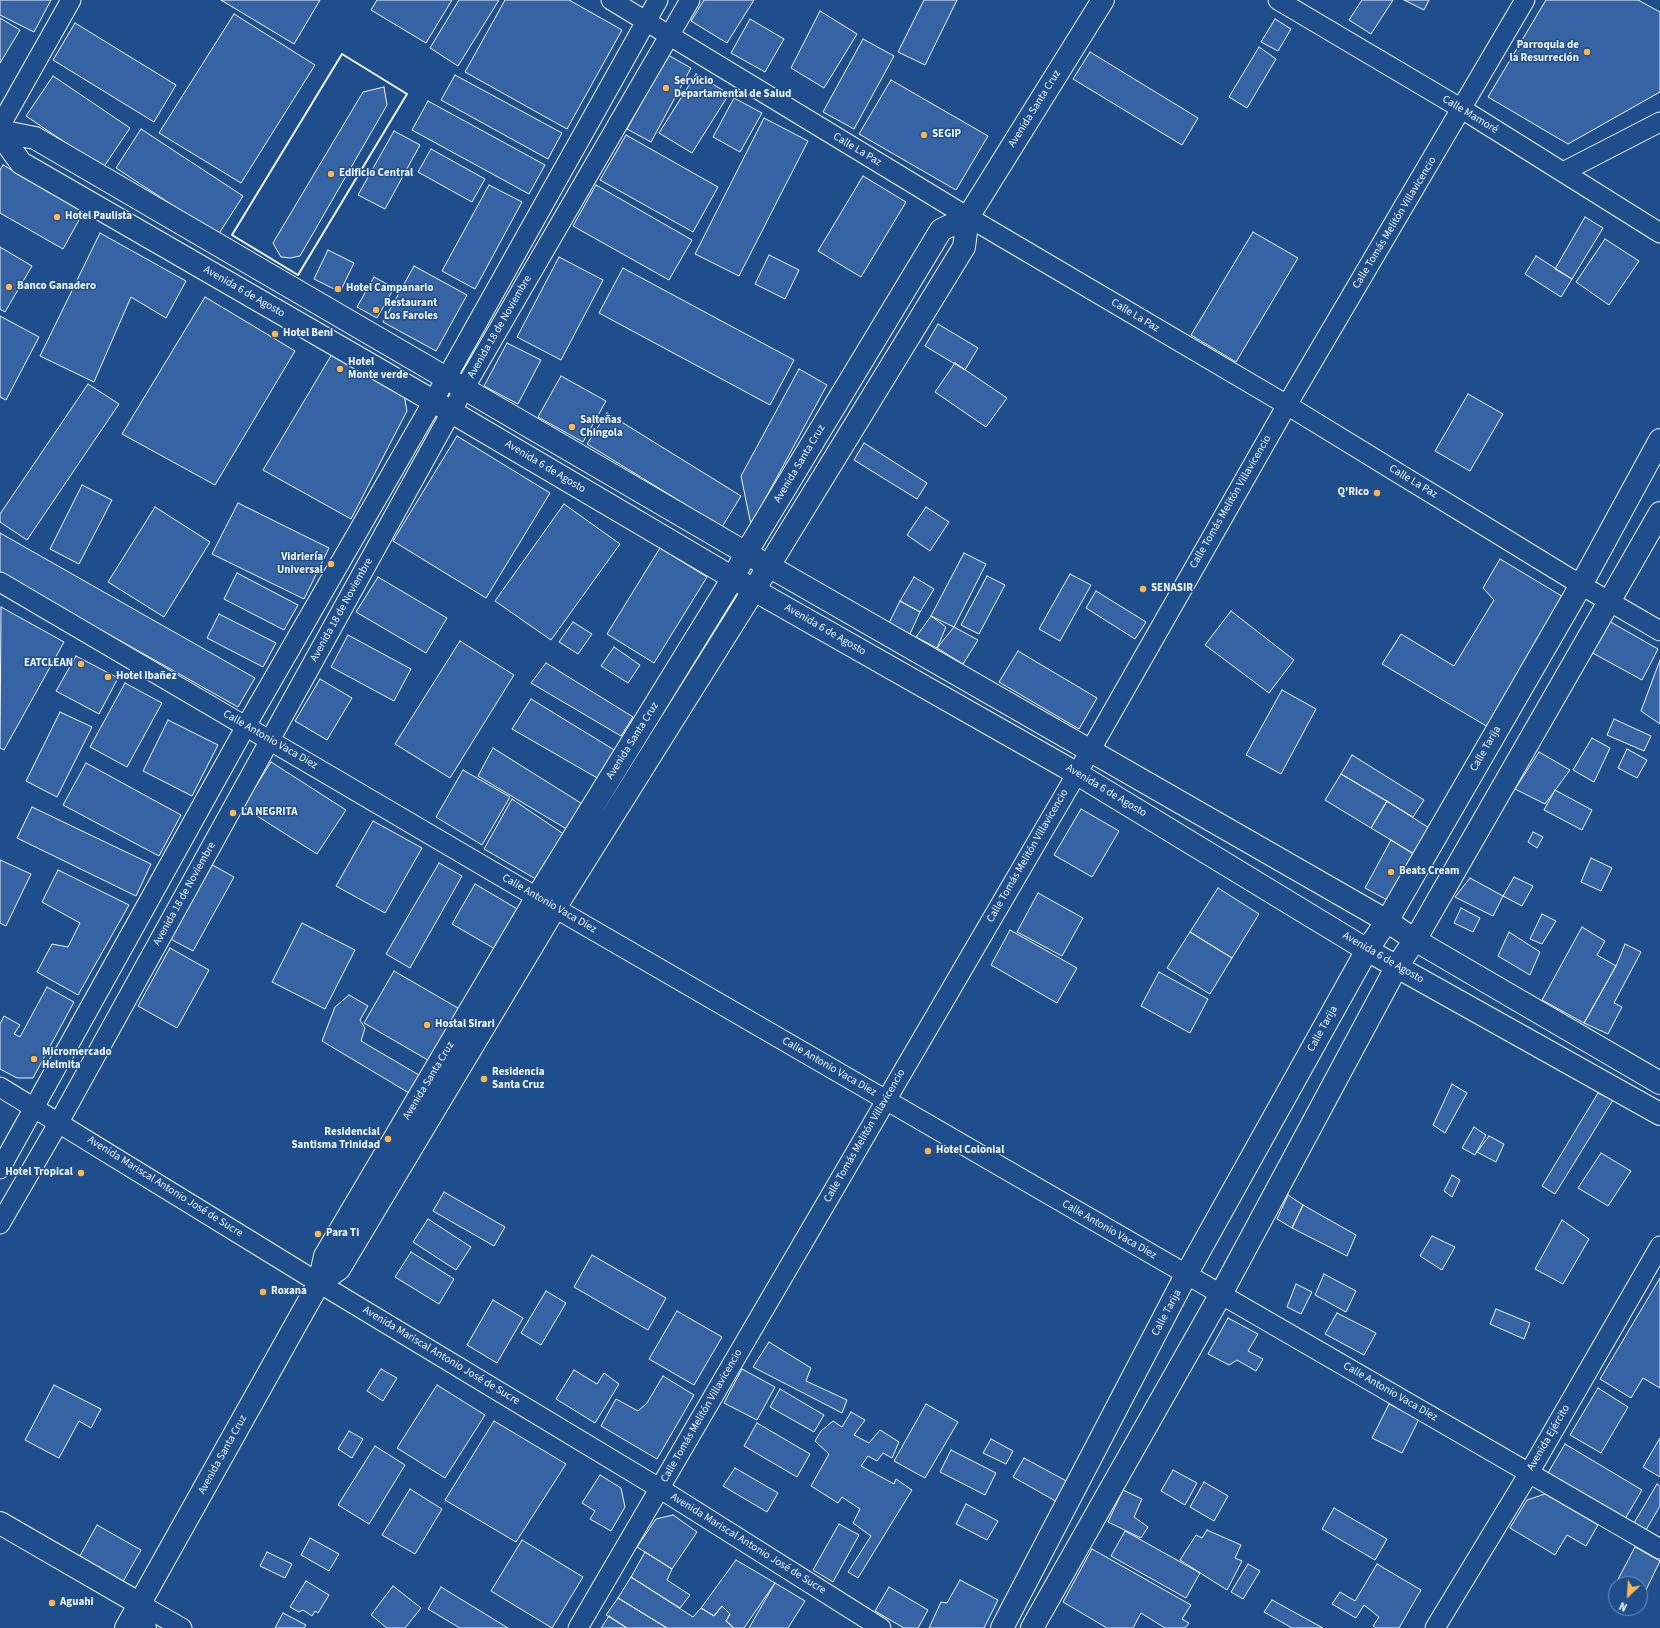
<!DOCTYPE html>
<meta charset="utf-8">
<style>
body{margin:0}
#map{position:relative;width:1660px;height:1628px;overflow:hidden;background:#1f4e8c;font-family:"Source Sans 3",sans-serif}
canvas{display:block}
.north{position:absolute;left:1608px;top:1576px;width:40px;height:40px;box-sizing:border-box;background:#1f4e8c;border:1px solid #7391ba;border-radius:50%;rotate:205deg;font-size:11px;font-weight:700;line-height:16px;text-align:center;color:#f2f6ff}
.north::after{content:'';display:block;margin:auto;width:14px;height:18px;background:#ffb74d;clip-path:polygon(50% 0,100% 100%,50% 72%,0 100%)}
</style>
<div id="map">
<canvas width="1660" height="1628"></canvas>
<div class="north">N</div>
</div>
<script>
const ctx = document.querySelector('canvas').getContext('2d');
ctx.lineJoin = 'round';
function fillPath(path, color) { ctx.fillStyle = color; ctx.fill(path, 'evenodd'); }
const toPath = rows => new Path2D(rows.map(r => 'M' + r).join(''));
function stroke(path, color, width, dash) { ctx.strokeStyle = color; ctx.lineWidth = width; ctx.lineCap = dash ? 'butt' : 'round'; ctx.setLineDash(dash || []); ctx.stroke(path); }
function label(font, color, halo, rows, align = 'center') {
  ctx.font = font + ' "Source Sans 3",sans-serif'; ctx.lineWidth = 3; ctx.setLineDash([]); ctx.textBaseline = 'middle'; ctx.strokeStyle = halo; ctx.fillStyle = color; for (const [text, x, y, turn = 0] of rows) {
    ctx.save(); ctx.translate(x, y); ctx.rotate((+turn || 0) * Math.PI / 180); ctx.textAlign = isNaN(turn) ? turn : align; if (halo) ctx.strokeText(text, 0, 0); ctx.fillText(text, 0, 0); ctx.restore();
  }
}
const building = toPath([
 [0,0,51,0,34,32,0,15,0,0],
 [221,0,320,0,294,44,221,0],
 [377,0,452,0,426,43,371,10,377,0],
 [459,0,499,0,458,66,430,48,459,0],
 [505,0,569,0,622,30,567,129,465,72,505,0],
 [704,0,754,0,727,43,691,21,704,0],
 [924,0,957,0,925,65,898,52,924,0],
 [1362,0,1393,0,1371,34,1349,20,1362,0],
 [1404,0,1429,0,1424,10,1404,0],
 [1546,0,1638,0,1660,12,1660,92,1568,144,1488,97,1546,0],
 [820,11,857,34,824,88,791,68,820,11],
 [234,14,315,65,241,183,159,133,234,14],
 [0,18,20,30,0,63,0,18],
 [750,19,784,39,765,72,731,53,750,19],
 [1275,19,1291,29,1278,51,1261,42,1275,19],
 [75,23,176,85,154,122,53,60,75,23],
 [863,39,894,56,854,129,823,112,863,39],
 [1259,47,1276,59,1247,108,1229,97,1259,47],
 [1090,52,1198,118,1182,145,1073,79,1090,52],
 [668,55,691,68,651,142,627,129,668,55],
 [696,74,729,94,692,153,659,133,696,74],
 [455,75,562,133,548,159,441,100,455,75],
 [53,76,130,128,103,168,26,116,53,76],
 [891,80,988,136,956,190,859,134,891,80],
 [384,87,387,105,300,256,290,258,281,257,273,243,363,92,384,87],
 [734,98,762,113,740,152,713,137,734,98],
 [428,101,545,165,529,194,412,130,428,101],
 [764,118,808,141,739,276,695,254,764,118],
 [141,129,243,196,218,235,116,168,141,129],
 [394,131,420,145,385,209,358,195,394,131],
 [626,135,718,187,693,232,600,180,626,135],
 [431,149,485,179,472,202,418,172,431,149],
 [3,165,84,211,63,249,0,213,0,170,3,165],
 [863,176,906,202,861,277,818,251,863,176],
 [489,185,522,202,475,289,442,271,489,185],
 [596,185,692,240,669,280,573,226,596,185],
 [1585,217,1603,228,1572,279,1555,269,1585,217],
 [1253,232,1298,258,1236,362,1191,335,1253,232],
 [100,233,186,281,166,318,131,297,94,382,40,356,100,233],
 [1605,239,1639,261,1609,305,1576,282,1605,239],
 [0,247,32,266,5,312,0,309,0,247],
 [328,250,354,263,340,292,314,279,328,250],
 [769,255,799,270,785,299,755,284,769,255],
 [1536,256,1572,279,1561,297,1525,274,1536,256],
 [559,257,603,280,561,360,517,337,559,257],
 [414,266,467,295,436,351,383,322,414,266],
 [623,268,794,360,770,405,599,313,623,268],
 [374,277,394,288,377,318,357,307,374,277],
 [205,297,295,351,215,485,122,434,205,297],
 [0,316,39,337,6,400,0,397,0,316],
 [938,324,978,348,965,370,925,346,938,324],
 [507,343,541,360,518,404,484,386,507,343],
 [332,354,404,394,407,411,351,519,263,470,332,354],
 [955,363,1007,398,986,427,935,392,955,363],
 [799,369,827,385,751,525,741,476,799,369],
 [561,376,606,401,583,442,538,417,561,376],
 [88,384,119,404,27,540,0,522,0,514,88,384],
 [1468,394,1503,414,1470,471,1435,451,1468,394],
 [607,413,741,496,722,527,587,444,607,413],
 [457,436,550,493,486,598,393,541,457,436],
 [864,443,927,483,917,499,854,460,864,443],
 [82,485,112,500,79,564,50,549,82,485],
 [238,503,329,548,304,599,212,554,238,503],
 [564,504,620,544,551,640,495,601,564,504],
 [155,507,210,542,164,617,108,582,155,507],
 [926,507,949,522,930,551,907,535,926,507],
 [0,533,255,678,238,707,0,573,0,533],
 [660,548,707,577,654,663,607,634,660,548],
 [964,553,986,564,954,627,931,616,964,553],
 [1500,559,1565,598,1488,727,1382,664,1401,634,1454,666,1494,600,1483,588,1500,559],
 [237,573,298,605,284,630,224,599,237,573],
 [1070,574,1091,585,1060,641,1039,629,1070,574],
 [987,576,1005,585,979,634,961,625,987,576],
 [378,577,447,618,426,653,356,612,378,577],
 [914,577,934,589,920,612,900,601,914,577],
 [1096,591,1146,622,1135,639,1086,608,1096,591],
 [900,601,920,612,909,636,887,627,900,601],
 [1,607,64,642,4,750,0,748,1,607],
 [1231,611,1294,660,1269,693,1205,645,1231,611],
 [219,614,276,643,263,667,207,638,219,614],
 [931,616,946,627,937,648,916,637,931,616],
 [1607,620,1658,649,1642,680,1589,651,1607,620],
 [573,622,592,634,578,654,559,642,573,622],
 [954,627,978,640,963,664,937,648,954,627],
 [348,635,411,669,394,701,331,667,348,635],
 [460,641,514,675,450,778,395,744,460,641],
 [614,647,640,665,628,683,601,666,614,647],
 [1018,651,1097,698,1079,729,999,682,1018,651],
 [76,656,118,678,99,714,56,691,76,656],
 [1660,660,1660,724,1641,711,1660,660],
 [546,663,633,717,621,736,531,683,546,663],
 [320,679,352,698,327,740,295,721,320,679],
 [125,683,162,703,127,767,90,747,125,683],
 [1282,690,1316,709,1281,774,1246,755,1282,690],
 [531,699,616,751,599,779,512,729,531,699],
 [60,712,92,727,57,797,26,781,60,712],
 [1614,719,1651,736,1644,751,1607,735,1614,719],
 [168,720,218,745,192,796,143,771,168,720],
 [1592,738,1610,748,1594,782,1573,770,1592,738],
 [493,748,584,805,570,831,478,776,493,748],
 [1627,749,1647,760,1637,778,1618,768,1627,749],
 [1539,752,1570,770,1545,804,1515,789,1539,752],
 [1352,755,1424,800,1413,817,1341,774,1352,755],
 [271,762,346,810,317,854,243,807,271,762],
 [86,763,181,815,159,856,63,805,86,763],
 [463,770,510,797,482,845,436,817,463,770],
 [1341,774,1387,801,1371,828,1325,800,1341,774],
 [1555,790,1592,810,1582,830,1544,810,1555,790],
 [512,799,568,837,541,882,484,849,512,799],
 [1387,801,1437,833,1421,858,1371,828,1387,801],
 [32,807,151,864,136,896,17,838,32,807],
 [1081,809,1119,831,1092,877,1054,855,1081,809],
 [373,821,422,848,385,913,336,886,373,821],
 [1533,832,1543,837,1537,848,1528,842,1533,832],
 [1391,840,1418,857,1393,903,1365,888,1391,840],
 [1591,858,1612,868,1601,891,1581,882,1591,858],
 [0,860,31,874,6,926,0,923,0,860],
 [207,862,234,877,193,951,165,936,207,862],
 [439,863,462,876,410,968,386,954,439,863],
 [58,870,129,905,78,995,37,972,52,944,68,947,80,923,42,902,58,870],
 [1514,877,1533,886,1522,906,1503,896,1514,877],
 [1470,878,1503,896,1493,916,1455,897,1470,878],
 [475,884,519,910,495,949,452,924,475,884],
 [1218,888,1259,914,1232,958,1190,932,1218,888],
 [1038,893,1083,918,1062,956,1017,932,1038,893],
 [1461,908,1480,918,1473,932,1454,923,1461,908],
 [1542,914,1556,921,1542,944,1530,939,1542,914],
 [302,923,355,950,325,1009,272,982,302,923],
 [1582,927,1605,941,1597,955,1616,966,1584,1023,1542,1000,1582,927],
 [1010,930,1077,968,1057,1003,991,965,1010,930],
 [1190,932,1232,958,1210,994,1167,968,1190,932],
 [1509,932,1540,952,1530,975,1498,956,1509,932],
 [1625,944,1641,952,1614,1003,1622,1007,1608,1034,1584,1023,1616,966,1625,944],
 [170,948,209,970,177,1028,138,1006,170,948],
 [394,971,463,1011,433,1063,364,1023,394,971],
 [1159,972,1208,999,1190,1033,1141,1006,1159,972],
 [47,987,74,1002,33,1078,17,1078,0,1069,0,1024,4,1016,20,1025,14,1034,20,1037,47,987],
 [349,995,368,1006,360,1020,365,1028,361,1041,424,1078,414,1096,322,1041,335,1007,349,995],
 [1452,1084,1467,1093,1445,1133,1433,1125,1452,1084],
 [1598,1093,1613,1100,1555,1194,1542,1186,1598,1093],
 [1474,1127,1486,1135,1475,1155,1462,1148,1474,1127],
 [1489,1136,1504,1144,1496,1162,1477,1152,1489,1136],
 [1601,1153,1631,1171,1608,1206,1578,1188,1601,1153],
 [1452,1175,1460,1180,1452,1197,1444,1191,1452,1175],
 [444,1192,505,1227,494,1246,433,1211,444,1192],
 [1288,1195,1303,1205,1292,1228,1277,1219,1288,1195],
 [1303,1205,1356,1235,1347,1256,1292,1228,1303,1205],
 [428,1219,471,1247,456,1270,413,1242,428,1219],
 [1562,1220,1589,1239,1563,1284,1535,1269,1562,1220],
 [1432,1236,1455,1247,1442,1270,1420,1256,1432,1236],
 [411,1252,454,1279,439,1304,395,1277,411,1252],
 [592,1255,666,1298,648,1330,574,1287,592,1255],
 [1324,1274,1356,1291,1346,1312,1315,1295,1324,1274],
 [1660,1278,1660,1388,1643,1378,1631,1398,1600,1379,1660,1278],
 [1296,1284,1312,1292,1301,1314,1287,1307,1296,1284],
 [546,1291,566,1303,541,1345,521,1333,546,1291],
 [493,1300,523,1318,497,1363,467,1345,493,1300],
 [1496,1309,1530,1323,1524,1339,1490,1324,1496,1309],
 [677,1311,722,1337,694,1385,649,1359,677,1311],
 [1337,1313,1376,1333,1364,1355,1325,1334,1337,1313],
 [1228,1318,1258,1334,1248,1351,1263,1359,1256,1371,1237,1360,1229,1365,1208,1354,1228,1318],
 [769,1342,811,1368,806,1381,847,1400,842,1413,753,1367,769,1342],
 [381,1369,397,1378,383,1401,367,1391,381,1369],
 [742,1369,775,1387,757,1420,724,1403,742,1369],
 [574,1370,597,1384,604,1373,619,1384,595,1423,556,1399,574,1370],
 [663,1376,694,1395,657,1459,601,1426,616,1399,638,1411,647,1403,663,1376],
 [54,1385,101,1409,91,1428,79,1421,59,1458,25,1440,54,1385],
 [437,1385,485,1415,445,1478,397,1448,437,1385],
 [1598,1388,1628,1407,1601,1453,1570,1435,1598,1388],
 [780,1389,824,1415,814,1432,770,1407,780,1389],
 [926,1404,958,1422,925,1478,894,1461,926,1404],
 [1389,1404,1419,1419,1402,1453,1372,1438,1389,1404],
 [851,1412,865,1420,854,1435,869,1443,880,1430,899,1442,892,1458,883,1453,877,1461,868,1456,861,1466,894,1484,896,1479,912,1490,858,1578,848,1572,871,1536,853,1523,860,1509,842,1497,838,1503,811,1486,829,1454,815,1441,821,1431,833,1421,842,1427,851,1412],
 [494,1421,566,1464,516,1542,445,1500,494,1421],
 [757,1423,810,1454,797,1477,744,1446,757,1423],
 [349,1431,363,1439,352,1458,338,1449,349,1431],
 [1660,1438,1660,1477,1643,1467,1660,1438],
 [991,1439,1013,1451,1006,1464,983,1453,991,1439],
 [1565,1444,1642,1490,1622,1524,1545,1478,1565,1444],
 [375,1446,405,1465,369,1524,338,1505,375,1446],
 [951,1450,996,1473,985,1495,940,1472,951,1450],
 [1024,1458,1070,1483,1059,1503,1013,1477,1024,1458],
 [735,1468,778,1493,767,1512,723,1486,735,1468],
 [1173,1470,1197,1483,1185,1505,1161,1491,1173,1470],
 [600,1475,621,1488,625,1507,611,1531,590,1519,595,1511,582,1503,600,1475],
 [1204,1482,1228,1496,1214,1521,1190,1507,1204,1482],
 [1657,1484,1660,1486,1660,1506,1646,1530,1634,1523,1657,1484],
 [410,1489,442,1509,415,1554,382,1535,410,1489],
 [1123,1490,1142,1499,1134,1517,1148,1527,1141,1538,1108,1522,1123,1490],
 [1545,1494,1598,1525,1586,1546,1567,1535,1555,1555,1510,1528,1527,1500,1545,1494],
 [966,1504,998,1521,987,1540,956,1524,966,1504],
 [1334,1508,1387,1539,1375,1560,1322,1529,1334,1508],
 [673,1515,697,1532,672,1569,637,1547,656,1519,673,1515],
 [839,1524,859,1535,833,1582,813,1570,839,1524],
 [97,1525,141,1550,121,1585,77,1561,97,1525],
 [1207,1530,1241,1545,1235,1558,1242,1561,1227,1590,1180,1560,1196,1535,1202,1538,1207,1530],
 [1125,1531,1200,1573,1186,1598,1111,1556,1125,1531],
 [310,1538,339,1554,329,1571,301,1555,310,1538],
 [522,1540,583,1577,552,1628,491,1591,522,1540],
 [1635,1547,1660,1561,1645,1592,1640,1589,1640,1584,1616,1584,1616,1588,1614,1587,1635,1547],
 [1092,1549,1191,1605,1182,1619,1189,1623,1185,1628,1165,1628,1141,1613,1133,1628,1107,1628,1063,1602,1092,1549],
 [267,1552,292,1564,285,1578,260,1566,267,1552],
 [645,1552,672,1569,667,1580,690,1595,680,1608,631,1577,645,1552],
 [736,1560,775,1583,744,1628,734,1628,726,1621,730,1614,722,1606,714,1616,701,1608,736,1560],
 [1248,1564,1260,1571,1243,1599,1231,1592,1248,1564],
 [1377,1564,1421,1590,1399,1628,1376,1628,1373,1626,1379,1617,1364,1605,1356,1618,1332,1604,1340,1592,1355,1601,1377,1564],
 [631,1577,693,1617,701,1608,714,1616,722,1606,730,1614,726,1621,734,1628,667,1628,618,1598,631,1577],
 [960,1580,998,1600,984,1628,929,1628,941,1602,947,1603,960,1580],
 [306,1581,329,1595,318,1613,315,1611,312,1616,303,1610,299,1612,290,1607,306,1581],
 [775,1583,805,1601,788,1628,749,1628,775,1583],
 [393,1586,421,1608,405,1628,387,1628,371,1615,393,1586],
 [441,1587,508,1628,460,1628,428,1609,441,1587],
 [889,1587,928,1610,918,1628,904,1628,875,1611,889,1587],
 [618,1598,667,1628,627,1628,606,1615,618,1598],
 [1272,1600,1323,1628,1292,1628,1264,1612,1272,1600],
 [283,1613,306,1625,304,1628,275,1628,283,1613],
 [609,1616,627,1628,601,1628,609,1616]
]);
fillPath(building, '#3563a3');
stroke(building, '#f2f6ff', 1);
const minor = toPath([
 [611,0,968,217,1287,405,1581,585,1660,631],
 [1278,0,1462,109,1660,233],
 [0,126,71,0],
 [1563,172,1660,122],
 [0,582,555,908,1660,1549],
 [0,1087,319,1283,659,1488,881,1628],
 [0,1169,246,726,447,377,658,0],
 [0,1224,59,1122,465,387,690,0],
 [140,1604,182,1628],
 [578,1628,1090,751,1287,405,1525,0],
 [1435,1628,1529,1473,1660,1246]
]);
const tertiary = toPath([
 [1002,1628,1186,1275,1367,950,1387,921,1581,585,1660,440],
 [1032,1628,1221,1294,1397,966,1415,940,1660,513]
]);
const secondary = toPath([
 [968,217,1103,0],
 [126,1628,319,1283,325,1256,537,897,733,578,746,553,941,230,968,217,964,247,754,590,555,908,339,1269,319,1283]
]);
const primary = toPath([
 [0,131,35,138,746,553,1387,921,1415,940,1660,1083],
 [0,134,21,163,433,401,733,578,1076,773,1367,950,1660,1114],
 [0,1523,140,1604,145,1628]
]);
stroke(minor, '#f2f6ff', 21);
stroke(tertiary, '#f2f6ff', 24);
stroke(secondary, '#f2f6ff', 24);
stroke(primary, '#f2f6ff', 24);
stroke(minor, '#1f4e8c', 19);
stroke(tertiary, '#1f4e8c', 22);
stroke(secondary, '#1f4e8c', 22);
stroke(primary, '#1f4e8c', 22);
stroke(toPath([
 [342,54,407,94,298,275,232,235,342,54]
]), '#f2f6ff', 2);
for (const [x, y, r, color] of [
 [1587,52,4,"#ffb74d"],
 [666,88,4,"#ffb74d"],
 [924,135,4,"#ffb74d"],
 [331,174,4,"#ffb74d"],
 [57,217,4,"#ffb74d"],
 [9,287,4,"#ffb74d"],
 [338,289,4,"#ffb74d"],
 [376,310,4,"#ffb74d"],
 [275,334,4,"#ffb74d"],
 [340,369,4,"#ffb74d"],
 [572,427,4,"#ffb74d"],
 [1377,493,4,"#ffb74d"],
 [331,564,4,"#ffb74d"],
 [1143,589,4,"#ffb74d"],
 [81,664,4,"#ffb74d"],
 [108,677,4,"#ffb74d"],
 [233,813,4,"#ffb74d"],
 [1391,872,4,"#ffb74d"],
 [427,1025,4,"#ffb74d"],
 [34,1059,4,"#ffb74d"],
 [484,1079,4,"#ffb74d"],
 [388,1139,4,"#ffb74d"],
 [928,1151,4,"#ffb74d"],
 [81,1173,4,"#ffb74d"],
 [318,1234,4,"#ffb74d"],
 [263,1292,4,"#ffb74d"],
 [52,1603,4,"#ffb74d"]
]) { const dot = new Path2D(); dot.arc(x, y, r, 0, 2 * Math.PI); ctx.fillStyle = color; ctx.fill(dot); stroke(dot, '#1f4e8c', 1.5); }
label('bold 11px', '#f2f6ff', '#1f4e8c', [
 ["Parroquia de",1579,46,"right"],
 ["la Resurreción",1579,59,"right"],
 ["Servicio",674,82],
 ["Departamental de Salud",674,95],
 ["SEGIP",932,135],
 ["Edificio Central",339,174],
 ["Hotel Paulista",65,217],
 ["Banco Ganadero",17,287],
 ["Hotel Campanario",346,289],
 ["Restaurant",384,304],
 ["Los Faroles",384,317],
 ["Hotel Beni",283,334],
 ["Hotel",348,363],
 ["Monte verde",348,376],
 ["Salteñas",580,421],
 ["Chingola",580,434],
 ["Q'Rico",1369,493,"right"],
 ["Vidriería",323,558,"right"],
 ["Universal",323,571,"right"],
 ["SENASIR",1151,589],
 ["EATCLEAN",73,664,"right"],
 ["Hotel Ibañez",116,677],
 ["LA NEGRITA",241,813],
 ["Beats Cream",1399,872],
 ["Hostal Sirari",435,1025],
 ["Micromercado",42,1053],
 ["Helmita",42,1066],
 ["Residencia",492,1073],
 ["Santa Cruz",492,1086],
 ["Residencial",380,1133,"right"],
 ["Santisma Trinidad",380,1146,"right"],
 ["Hotel Colonial",936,1151],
 ["Hotel Tropical",73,1173,"right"],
 ["Para Ti",326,1234],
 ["Roxana",271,1292],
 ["Aguahi",60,1603]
], 'left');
label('11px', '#f2f6ff', '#1f4e8c', [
 ["Avenida Santa Cruz",1035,109,-58],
 ["Calle Mamoré",1470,115,31],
 ["Calle La Paz",857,150,31],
 ["Calle Tomás Melitón Villavicencio",1395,223,-59],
 ["Avenida 6 de Agosto",244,292,30],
 ["Calle La Paz",1135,316,31],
 ["Avenida 18 de Noviembre",500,327,-60],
 ["Avenida Santa Cruz",800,464,-59],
 ["Avenida 6 de Agosto",545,467,31],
 ["Calle La Paz",1413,482,31],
 ["Calle Tomás Melitón Villavicencio",1231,502,-60],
 ["Avenida 18 de Noviembre",342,610,-61],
 ["Avenida 6 de Agosto",825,630,30],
 ["Calle Antonio Vaca Diez",270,740,30],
 ["Avenida Santa Cruz",633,741,-58],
 ["Calle Tarija",1486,749,-60],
 ["Avenida 6 de Agosto",1106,791,31],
 ["Calle Tomás Melitón Villavicencio",1028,856,-60],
 ["Avenida 18 de Noviembre",185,894,-61],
 ["Calle Antonio Vaca Diez",549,904,30],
 ["Avenida 6 de Agosto",1383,958,30],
 ["Calle Tarija",1323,1029,-61],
 ["Calle Antonio Vaca Diez",829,1067,30],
 ["Avenida Santa Cruz",429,1081,-59],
 ["Calle Tomás Melitón Villavicencio",865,1136,-60],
 ["Avenida Mariscal Antonio José de Sucre",165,1187,32],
 ["Calle Antonio Vaca Diez",1109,1230,30],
 ["Calle Tarija",1167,1313,-62],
 ["Avenida Mariscal Antonio José de Sucre",441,1356,31],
 ["Calle Antonio Vaca Diez",1390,1392,30],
 ["Calle Tomás Melitón Villavicencio",702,1416,-60],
 ["Avenida Ejército",1549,1438,-60],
 ["Avenida Santa Cruz",223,1455,-61],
 ["Avenida Mariscal Antonio José de Sucre",748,1544,32]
]);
</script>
